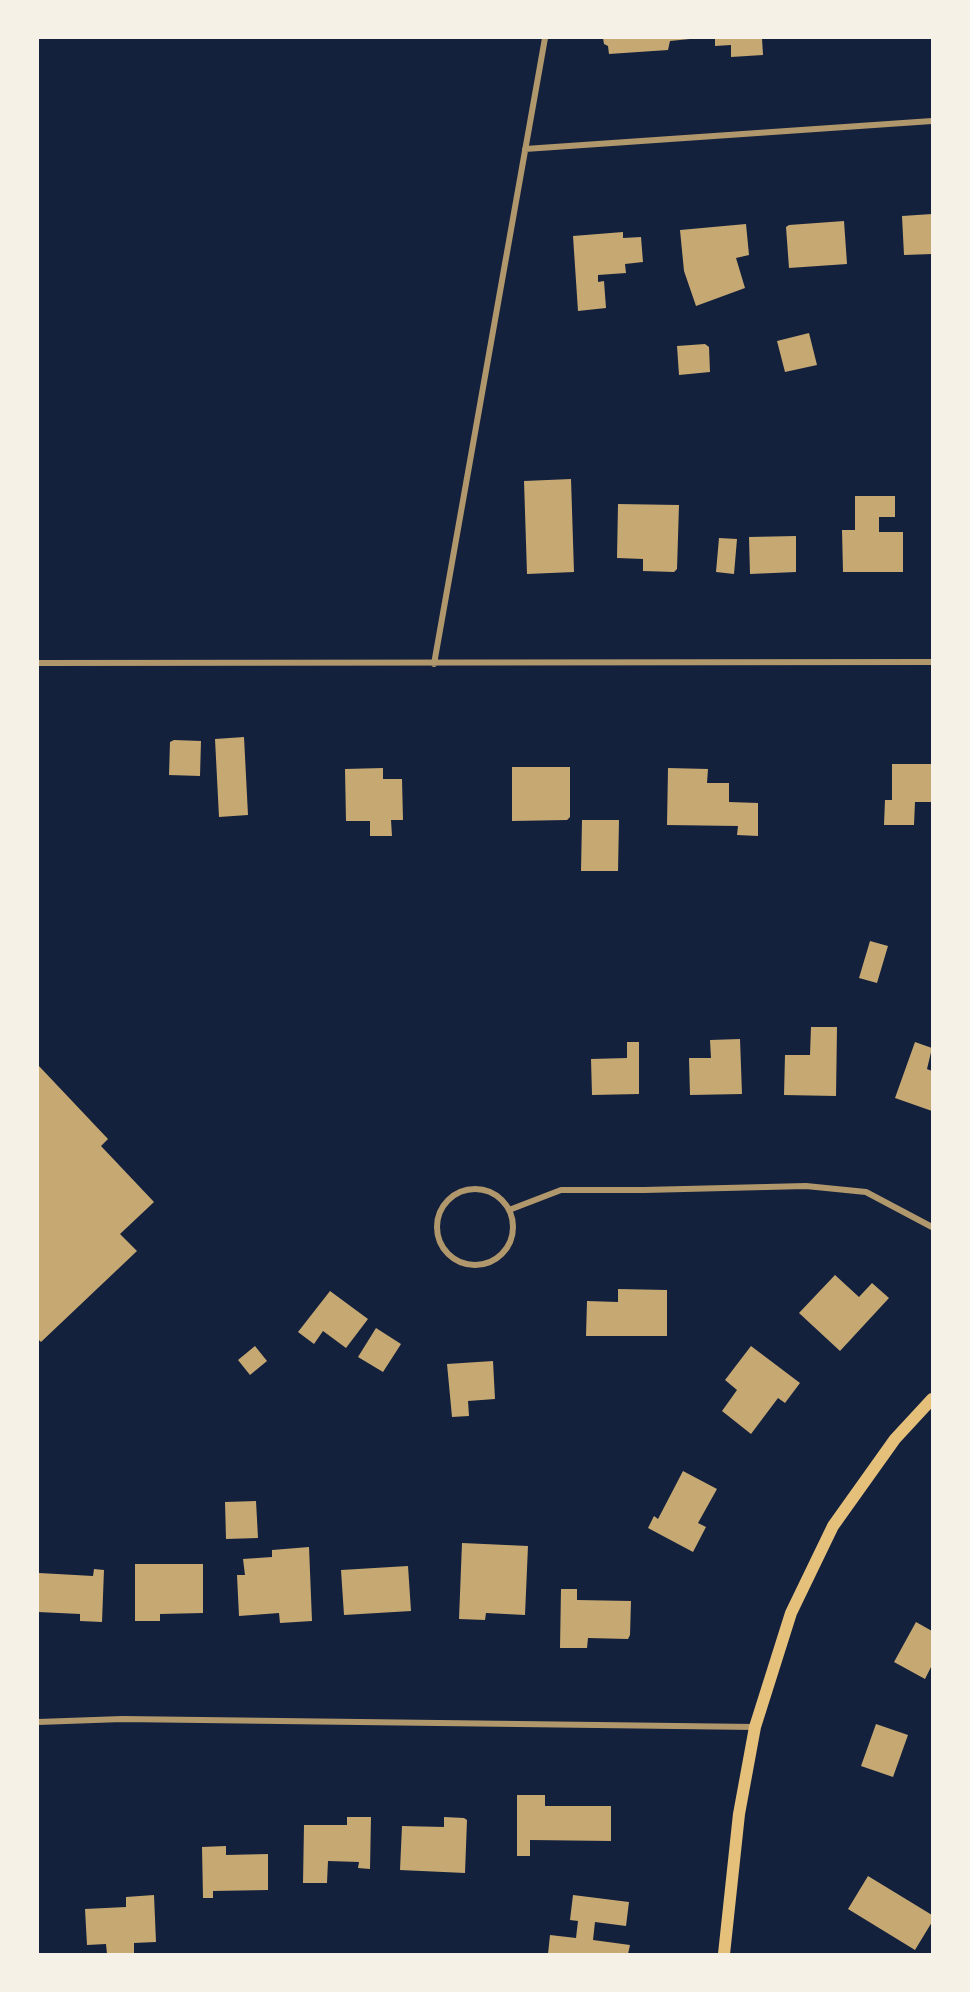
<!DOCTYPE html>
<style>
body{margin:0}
#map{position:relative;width:970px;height:1992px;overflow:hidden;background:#14213d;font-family:Raleway,sans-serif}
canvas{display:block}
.frame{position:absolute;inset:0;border:39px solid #f6f1e7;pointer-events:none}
</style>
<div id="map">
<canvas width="970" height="1992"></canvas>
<div class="frame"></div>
</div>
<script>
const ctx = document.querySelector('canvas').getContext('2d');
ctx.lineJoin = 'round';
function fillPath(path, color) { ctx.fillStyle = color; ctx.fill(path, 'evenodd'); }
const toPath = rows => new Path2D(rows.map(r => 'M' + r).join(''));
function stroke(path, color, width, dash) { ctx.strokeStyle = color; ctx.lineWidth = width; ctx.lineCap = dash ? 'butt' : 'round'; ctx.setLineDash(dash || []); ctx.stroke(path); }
fillPath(toPath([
 [603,38,689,38,690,39,670,41,668,50,609,54,608,46,604,44],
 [715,38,762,38,763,55,731,57,731,45,715,46],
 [932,214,932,254,904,255,902,216],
 [844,221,847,264,789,268,786,227,789,225],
 [746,224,749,255,736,258,745,288,696,306,684,271,680,230],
 [623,232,623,238,641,237,643,262,625,264,626,273,598,275,598,282,604,281,606,308,578,311,573,236],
 [809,333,817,365,785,372,777,341],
 [705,344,709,347,710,372,679,375,677,346],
 [571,479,574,572,527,574,524,481],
 [855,496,895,496,895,517,879,517,879,532,903,532,903,572,843,572,842,530,855,530],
 [618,504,679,505,677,569,674,572,643,571,643,559,617,558],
 [796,536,796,572,750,574,749,537],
 [719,538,737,539,734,574,716,572],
 [244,737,248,815,219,817,215,739],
 [174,740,201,741,200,776,169,775,170,742],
 [892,764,932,764,932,802,915,802,914,825,884,825,885,800,892,800],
 [512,767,570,767,570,817,567,820,512,821],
 [383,768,383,779,402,779,403,820,391,820,392,836,370,836,370,821,346,821,345,769],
 [668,768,708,769,707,783,729,783,729,802,758,803,758,836,737,835,738,826,667,825],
 [582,820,619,820,618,871,581,871],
 [870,941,888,946,877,983,859,978],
 [811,1027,837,1027,836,1096,784,1095,785,1055,810,1055],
 [740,1039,742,1094,690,1095,689,1058,711,1058,710,1040],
 [627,1042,639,1042,639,1094,592,1095,591,1059,627,1058],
 [915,1042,932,1048,927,1069,932,1071,932,1111,895,1098],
 [38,1065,108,1139,101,1146,154,1202,120,1234,137,1251,41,1342,38,1339],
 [835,1275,859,1297,872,1283,889,1298,840,1351,799,1313],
 [618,1289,667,1290,667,1336,586,1336,587,1301,618,1302],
 [330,1291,368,1319,346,1348,323,1331,314,1344,298,1332],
 [376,1328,401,1344,383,1372,358,1357],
 [255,1346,267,1361,250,1375,238,1360],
 [751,1346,800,1383,785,1403,778,1398,751,1434,722,1411,737,1390,725,1380],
 [493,1361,495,1399,468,1401,469,1416,452,1417,447,1364],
 [683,1471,717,1489,698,1523,706,1527,693,1552,648,1528,654,1516,658,1519],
 [256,1501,258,1538,226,1539,225,1502],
 [462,1543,528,1546,525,1615,486,1613,485,1620,459,1619],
 [309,1547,312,1621,280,1623,279,1613,239,1616,237,1575,245,1575,243,1559,272,1557,272,1550],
 [135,1564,203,1564,203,1613,160,1614,160,1621,135,1621],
 [408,1566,411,1611,344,1615,341,1570],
 [94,1569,104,1570,102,1622,80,1621,80,1614,38,1612,39,1573,93,1576],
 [561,1589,577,1589,577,1600,631,1601,630,1635,628,1639,588,1638,587,1648,560,1648],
 [916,1622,932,1631,932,1665,925,1679,894,1662],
 [876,1724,908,1735,893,1777,861,1766],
 [517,1795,545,1795,545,1806,611,1806,611,1841,530,1840,530,1856,517,1856],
 [347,1817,371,1817,370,1869,358,1868,359,1862,328,1861,327,1883,303,1883,304,1825,347,1825],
 [444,1817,464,1818,467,1820,465,1873,400,1870,402,1826,444,1827],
 [226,1846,226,1855,268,1854,268,1890,213,1891,213,1898,203,1898,202,1847],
 [868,1876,932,1915,932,1922,915,1950,848,1909],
 [154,1895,156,1942,134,1943,134,1954,107,1954,106,1944,87,1945,85,1909,126,1907,126,1897],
 [573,1895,629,1902,626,1926,595,1922,593,1940,630,1945,628,1954,548,1954,550,1935,576,1938,578,1921,570,1920]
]), '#c6a872');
stroke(toPath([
 [525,149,932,121],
 [38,663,932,662],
 [434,664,545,38],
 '437 1227a38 38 0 1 1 76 0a38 38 0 1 1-76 0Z',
 [509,1210,561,1190,644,1190,806,1186,866,1192,932,1227],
 [38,1722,122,1719,755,1727]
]), '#b1986c', 6);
stroke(toPath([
 [724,1954,739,1814,755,1727,791,1613,833,1526,895,1439,932,1399]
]), '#e5c07b', 12);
</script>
